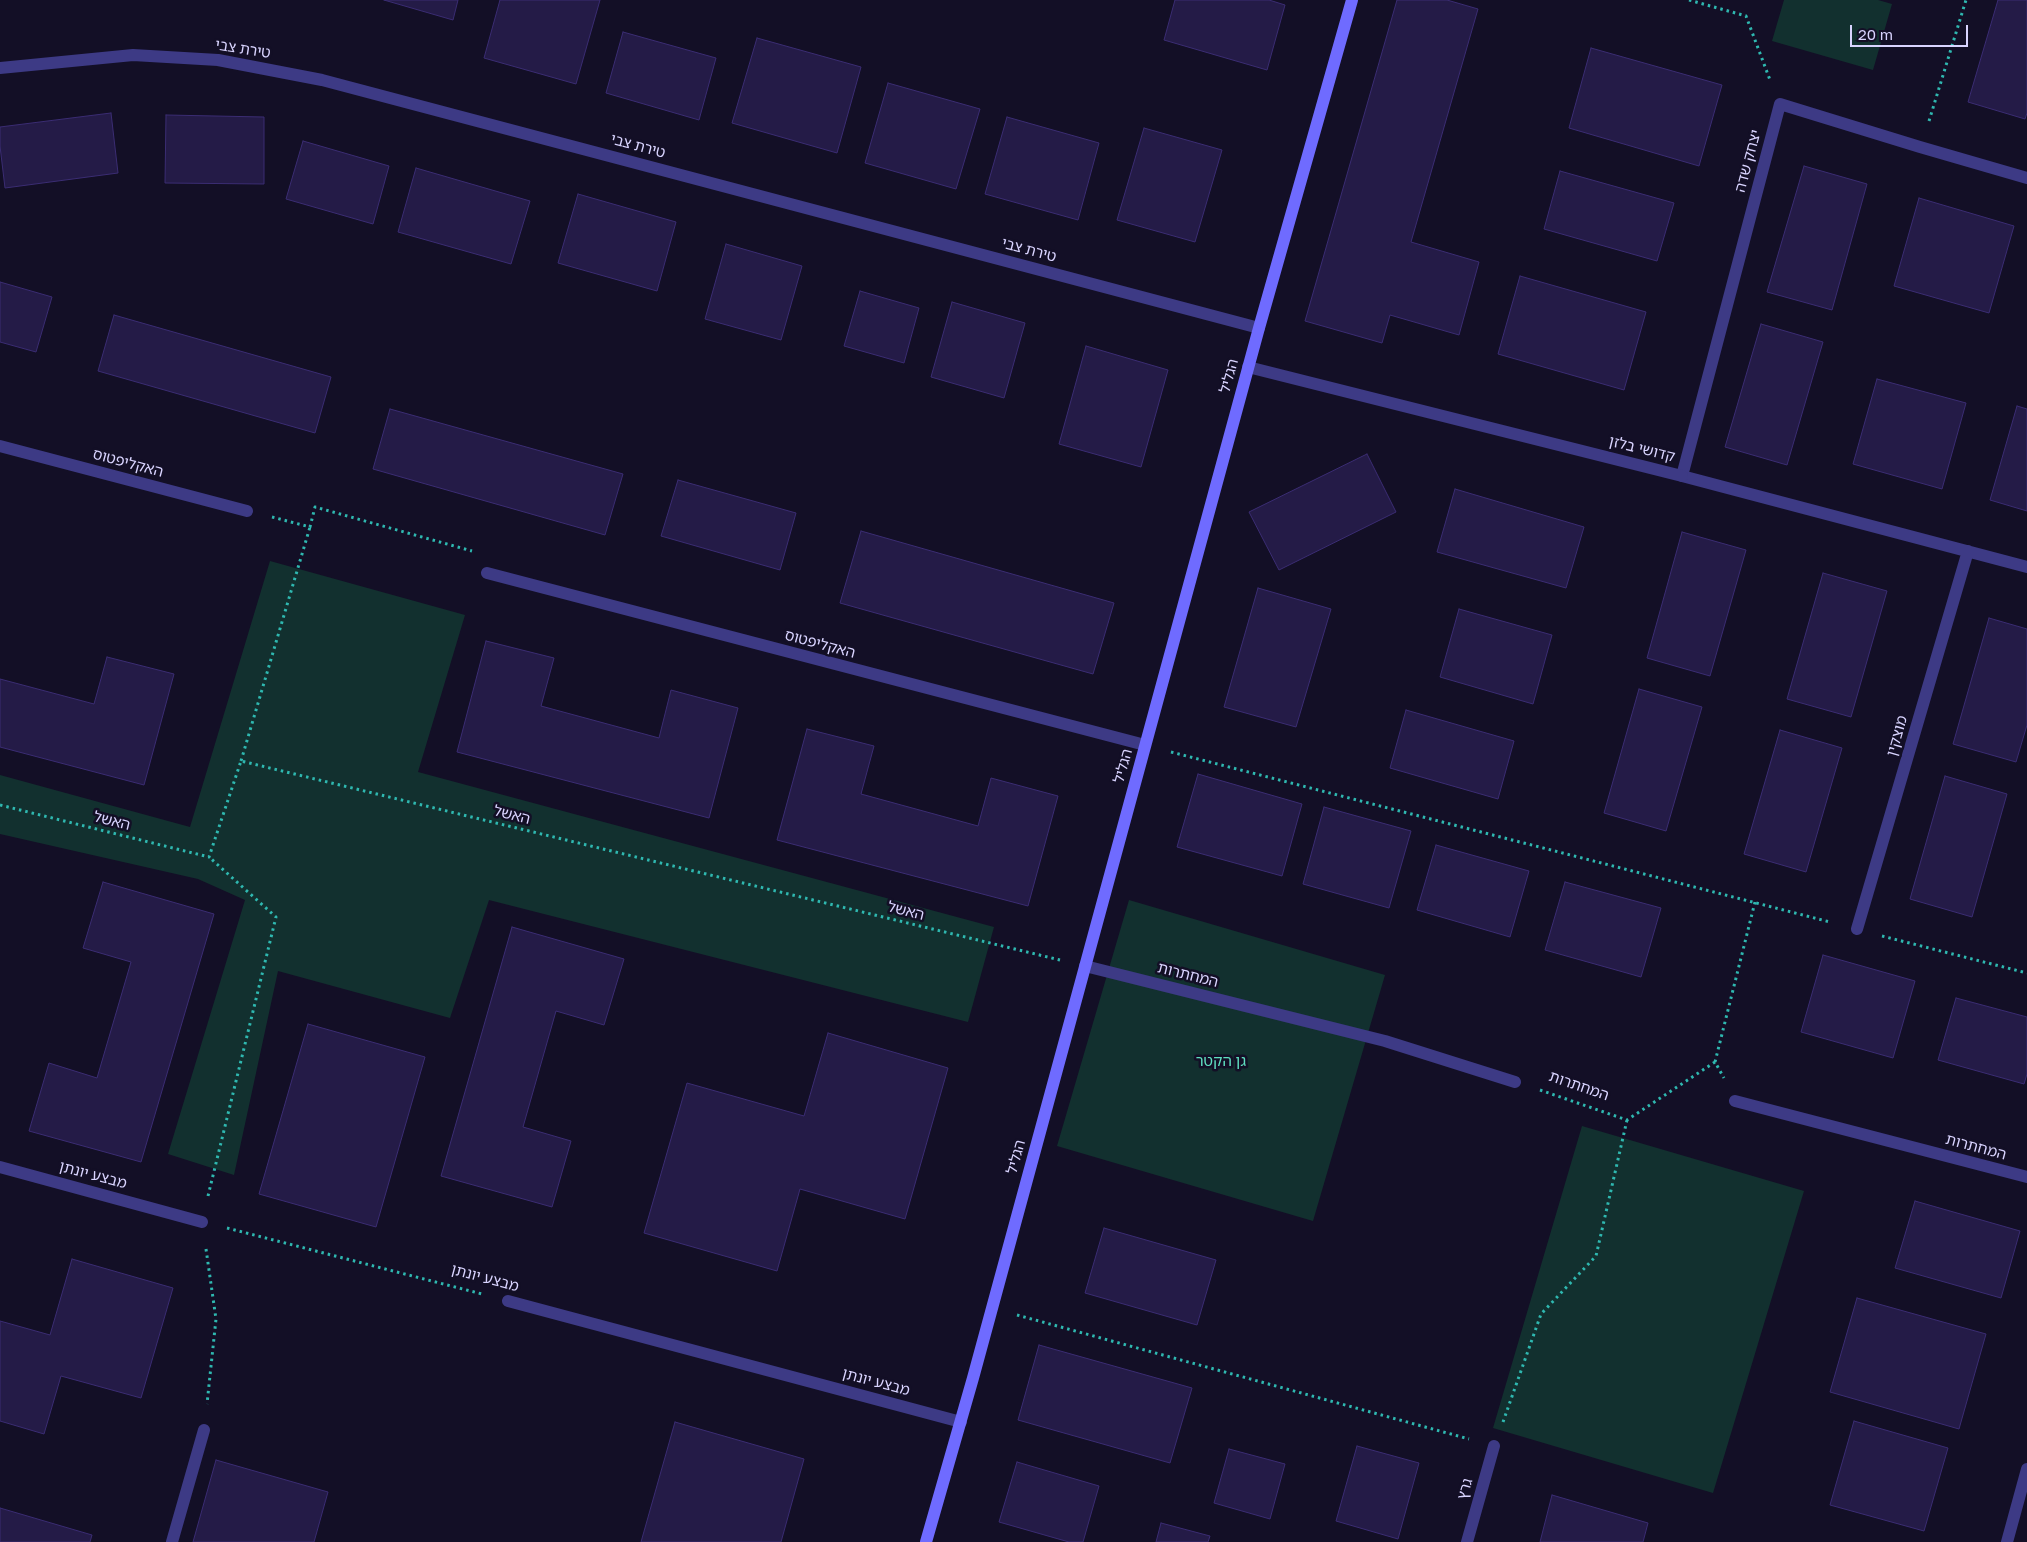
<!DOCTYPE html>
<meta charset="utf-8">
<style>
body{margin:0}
#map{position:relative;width:2027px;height:1542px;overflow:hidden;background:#130f26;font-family:"Golos Text",sans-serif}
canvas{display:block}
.scale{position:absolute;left:1850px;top:25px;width:118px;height:22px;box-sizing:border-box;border:2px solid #d9d4ff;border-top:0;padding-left:6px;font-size:15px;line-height:18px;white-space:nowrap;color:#d9d4ff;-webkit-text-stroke:4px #130f26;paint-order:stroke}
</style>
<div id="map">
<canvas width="2027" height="1542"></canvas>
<div class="scale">20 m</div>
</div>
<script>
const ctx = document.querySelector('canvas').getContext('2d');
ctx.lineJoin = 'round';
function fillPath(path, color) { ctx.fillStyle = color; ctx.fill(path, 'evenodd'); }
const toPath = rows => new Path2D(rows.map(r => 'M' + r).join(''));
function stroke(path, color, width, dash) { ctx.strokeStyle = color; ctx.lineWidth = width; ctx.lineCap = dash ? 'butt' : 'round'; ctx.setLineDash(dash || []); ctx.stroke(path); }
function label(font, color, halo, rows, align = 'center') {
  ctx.font = font + ' "Golos Text","Noto Sans Hebrew",sans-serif'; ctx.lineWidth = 5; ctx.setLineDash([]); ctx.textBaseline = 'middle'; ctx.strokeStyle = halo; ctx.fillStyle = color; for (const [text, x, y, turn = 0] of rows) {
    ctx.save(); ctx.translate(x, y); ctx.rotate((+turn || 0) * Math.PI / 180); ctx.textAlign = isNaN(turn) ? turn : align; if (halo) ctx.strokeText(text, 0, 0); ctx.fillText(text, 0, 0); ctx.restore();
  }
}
fillPath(toPath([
 [1784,0,1878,0,1892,4,1873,70,1772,41],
 [270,561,465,615,418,772,994,927,968,1022,489,900,450,1018,278,971,234,1175,168,1154,245,900,198,879,0,834,0,775,190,827],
 [1129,900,1385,975,1313,1221,1057,1146],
 [1582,1126,1804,1191,1713,1493,1493,1428]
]), '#12302f');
const building = toPath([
 [384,0,458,0,453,20,384,0],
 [500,0,600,0,576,84,484,58,500,0],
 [1175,0,1269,0,1285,5,1267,70,1164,40,1175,0],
 [1397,0,1447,0,1478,9,1411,242,1479,262,1459,335,1390,315,1382,343,1305,321,1397,0],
 [1998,0,2027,0,2027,113,2025,119,1968,102,1998,0],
 [623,32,716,58,699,120,606,93,623,32],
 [757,38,861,67,837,153,732,123,757,38],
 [1591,48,1722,85,1699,166,1569,128,1591,48],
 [888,83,980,109,956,189,865,163,888,83],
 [111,113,118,173,5,188,0,146,0,127,111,113],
 [166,115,264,117,264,184,165,183,166,115],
 [1007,117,1099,143,1078,220,985,194,1007,117],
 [1144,128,1222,150,1195,242,1117,220,1144,128],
 [303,141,389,166,373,224,286,199,303,141],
 [1804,166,1867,184,1832,310,1767,292,1804,166],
 [416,168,530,201,511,264,398,232,416,168],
 [1560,171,1674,203,1657,261,1544,229,1560,171],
 [578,194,676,222,657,291,558,263,578,194],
 [1919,198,2014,226,1989,313,1894,286,1919,198],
 [726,244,802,266,781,340,705,319,726,244],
 [1520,276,1646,312,1624,390,1498,354,1520,276],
 [0,282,52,297,36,352,0,342,0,282],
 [860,291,919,308,904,363,844,346,860,291],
 [952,302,1025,323,1004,398,931,377,952,302],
 [114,315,331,377,315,433,98,371,114,315],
 [1761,324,1823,342,1787,465,1725,447,1761,324],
 [1086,346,1168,370,1141,467,1059,444,1086,346],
 [1877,379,1966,403,1942,489,1853,464,1877,379],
 [2017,406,2027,409,2027,511,1990,500,2017,406],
 [390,409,623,474,605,535,373,469,390,409],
 [1367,454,1396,512,1279,570,1249,512,1367,454],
 [678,480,796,513,780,570,661,536,678,480],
 [1455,489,1584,527,1566,588,1437,552,1455,489],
 [861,531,1114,603,1093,674,840,603,861,531],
 [1682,532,1746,550,1710,676,1647,658,1682,532],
 [1823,573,1887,591,1851,717,1787,699,1823,573],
 [1258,588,1331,609,1296,727,1224,707,1258,588],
 [1459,609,1552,635,1533,704,1440,677,1459,609],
 [1989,618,2027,629,2027,725,2016,762,1953,744,1989,618],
 [486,641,554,658,541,706,659,738,671,690,738,708,709,818,457,752,486,641],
 [107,657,174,674,144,785,0,747,0,679,94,704,107,657],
 [1639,689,1702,707,1666,831,1604,813,1639,689],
 [1406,710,1514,741,1498,799,1390,768,1406,710],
 [807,729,874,746,861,794,978,826,991,778,1058,796,1028,906,777,840,807,729],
 [1780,730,1842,748,1806,872,1744,854,1780,730],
 [1198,774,1302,804,1282,876,1177,847,1198,774],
 [1945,776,2007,794,1972,917,1910,899,1945,776],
 [1324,807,1411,831,1389,908,1303,884,1324,807],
 [1436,845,1529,871,1510,937,1417,910,1436,845],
 [103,882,214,914,141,1162,29,1131,49,1063,97,1078,131,962,83,948,103,882],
 [1565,882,1661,908,1641,977,1545,950,1565,882],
 [512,927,624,959,604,1025,556,1011,523,1127,571,1141,552,1207,441,1176,512,927],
 [1823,955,1915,981,1893,1058,1801,1032,1823,955],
 [1956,998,2027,1017,2027,1074,2024,1084,1938,1060,1956,998],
 [308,1024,425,1057,376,1227,259,1194,308,1024],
 [828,1033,948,1068,905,1219,800,1189,777,1271,644,1233,687,1083,804,1116,828,1033],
 [1915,1201,2020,1231,2001,1298,1895,1268,1915,1201],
 [1104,1228,1216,1260,1197,1325,1085,1293,1104,1228],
 [72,1259,173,1288,141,1398,61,1376,44,1434,0,1421,0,1321,50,1335,72,1259],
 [1857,1298,1986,1334,1959,1429,1830,1392,1857,1298],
 [1039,1345,1192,1388,1170,1463,1018,1420,1039,1345],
 [1854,1421,1948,1448,1924,1531,1830,1505,1854,1421],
 [675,1422,804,1459,781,1542,641,1542,675,1422],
 [1357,1446,1419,1463,1398,1539,1336,1521,1357,1446],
 [1229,1449,1285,1464,1270,1519,1214,1503,1229,1449],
 [216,1460,328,1492,314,1542,193,1542,216,1460],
 [1017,1462,1099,1486,1083,1542,1069,1542,999,1522,1017,1462],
 [1552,1495,1648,1523,1643,1542,1540,1542,1552,1495],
 [0,1508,92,1535,90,1542,0,1542,0,1508],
 [1161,1523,1210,1536,1208,1542,1156,1542,1161,1523]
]);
fillPath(building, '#241b47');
stroke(building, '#3b2d73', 1);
stroke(toPath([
 [1689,0,1746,16,1770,80],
 [1929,121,1966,0],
 [272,517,310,527,315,507,472,551],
 [1171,752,1830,922],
 [241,761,310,527],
 [0,805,209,857,241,761,1060,960],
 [1882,936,2027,973],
 [1715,1062,1755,902],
 [1540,1090,1627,1120,1715,1062,1724,1078],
 [208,1196,276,917,209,857],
 [227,1228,482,1294],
 [206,1249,216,1319,207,1404],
 [1017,1315,1469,1439],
 [1503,1422,1541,1314,1596,1256,1627,1120]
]), '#2fb8b0', 3, [2.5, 4]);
stroke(toPath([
 [2027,178,1920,147,1780,104,1682,476,2027,567],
 [1857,929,1968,551]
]), '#3d3a85', 12);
stroke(toPath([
 [0,68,133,55,218,60,322,80,1259,328],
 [1248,367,1682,476],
 [0,446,247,511],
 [487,573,1145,745],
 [1085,966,1385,1041,1515,1082],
 [1735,1101,2027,1177],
 [0,1167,202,1222],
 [508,1301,961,1422],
 [172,1542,204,1430],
 [1467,1542,1494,1446],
 [2007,1542,2027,1469]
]), '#3d3a85', 12);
stroke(toPath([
 [926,1542,973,1378,1259,328,1352,0]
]), '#6f6bff', 12);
label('15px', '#d9d4ff', '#130f26', [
 ["טירת צבי",243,49,9],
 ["טירת צבי",638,146,15],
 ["יצחק שדה",1748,161,-75],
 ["טירת צבי",1029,250,15],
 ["הגליל",1229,376,-75],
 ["קדושי בלזן",1642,449,14],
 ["האקליפטוס",128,463,15],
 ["האקליפטוס",820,644,15],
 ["מוצקין",1897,736,-74],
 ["הגליל",1123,766,-75],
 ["האשל",512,815,14],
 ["האשל",112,821,14],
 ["האשל",906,911,14],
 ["המחתרות",1188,975,14],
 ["המחתרות",1579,1086,19],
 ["המחתרות",1976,1147,15],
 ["הגליל",1016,1157,-75],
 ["מבצע יונתן",93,1175,15],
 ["מבצע יונתן",485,1278,15],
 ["מבצע יונתן",876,1382,15],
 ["גרץ",1465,1489,-74]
]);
label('15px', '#5fe0c0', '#130f26', [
 ["גן הקטר",1221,1061]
]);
</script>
